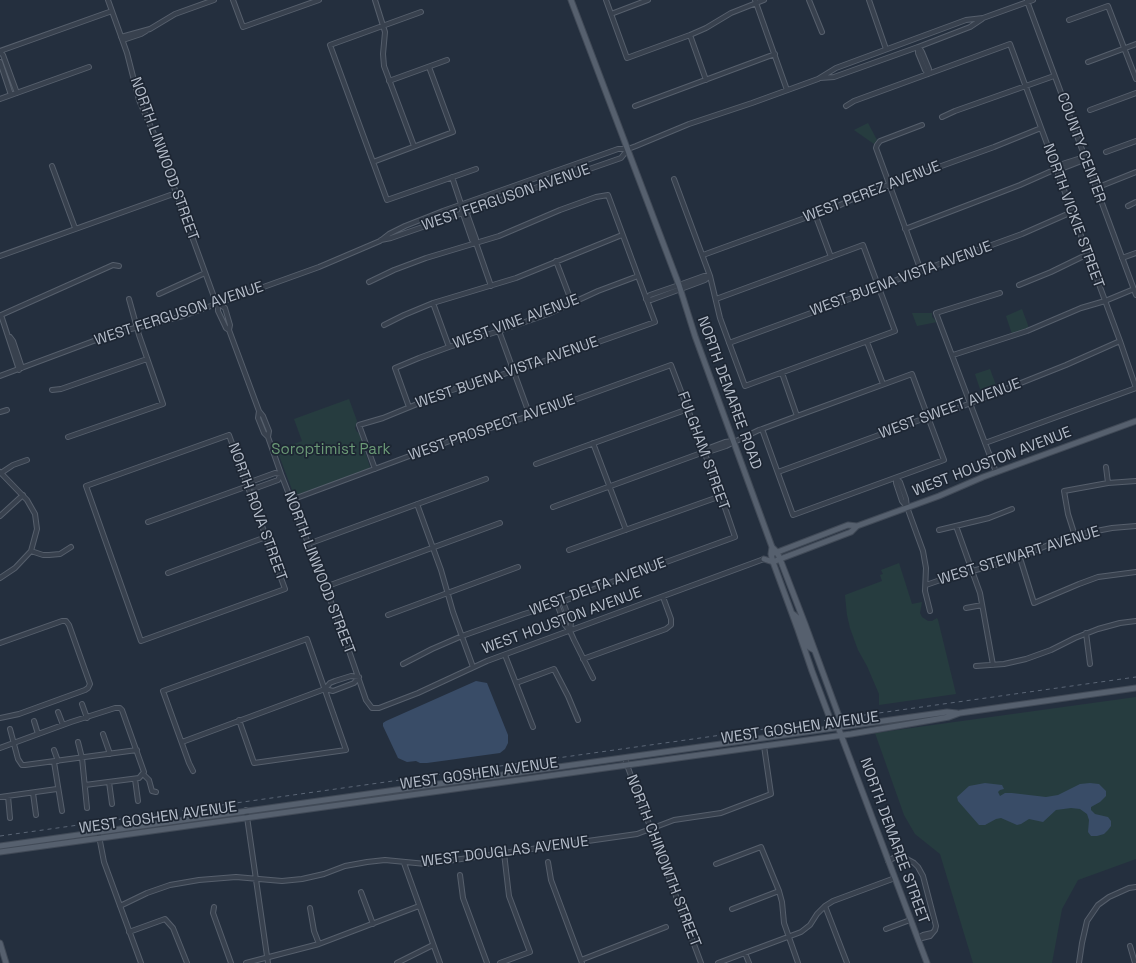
<!DOCTYPE html>
<style>
body{margin:0}
canvas{display:block;background:#242f3e}
</style>
<canvas width="1136" height="963"></canvas>
<script>
const ctx = document.querySelector('canvas').getContext('2d');
ctx.lineJoin = 'round';
function fillPath(path, color) { ctx.fillStyle = color; ctx.fill(path, 'evenodd'); }
const toPath = rows => new Path2D(rows.map(r => 'M' + r).join(''));
function stroke(path, color, width, dash) { ctx.strokeStyle = color; ctx.lineWidth = width; ctx.lineCap = dash ? 'butt' : 'round'; ctx.setLineDash(dash || []); ctx.stroke(path); }
function label(font, color, halo, rows, align = 'center') {
  ctx.font = font + ' "Space Grotesk",sans-serif'; ctx.lineWidth = 3.5; ctx.setLineDash([]); ctx.textBaseline = 'middle'; ctx.strokeStyle = halo; ctx.fillStyle = color; for (const [text, x, y, turn = 0] of rows) {
    ctx.save(); ctx.translate(x, y); ctx.rotate((+turn || 0) * Math.PI / 180); ctx.textAlign = isNaN(turn) ? turn : align; if (halo) ctx.strokeText(text, 0, 0); ctx.fillText(text, 0, 0); ctx.restore();
  }
}
fillPath(toPath([
 [868,123,877,140,874,144,854,130],
 [1022,309,1029,328,1012,334,1006,316],
 [912,313,932,313,932,317,937,322,917,326],
 [990,369,997,388,982,395,975,374],
 [349,399,357,421,355,428,357,432,359,433,370,467,369,469,297,495,294,495,277,450,302,441,294,419],
 [899,563,912,604,922,602,920,613,922,617,928,621,932,621,937,618,938,620,956,694,879,705,879,694,867,666,858,650,850,628,847,615,845,595,882,581,880,575,883,574,881,570],
 [1136,697,1136,859,1078,880,1062,909,1052,963,973,963,940,854,915,834,904,815,875,733]
]), '#263c3f');
fillPath(toPath([
 [476,681,487,683,508,735,508,743,505,749,500,753,427,763,420,763,416,761,407,762,398,758,383,726,383,723,386,721],
 [985,783,1002,785,1004,789,1000,790,998,792,1000,796,1005,793,1012,793,1046,797,1058,795,1080,784,1090,783,1099,784,1106,791,1106,796,1100,802,1091,807,1091,810,1095,814,1108,817,1111,821,1111,826,1108,830,1104,834,1097,836,1091,836,1088,832,1089,820,1087,814,1080,809,1071,808,1056,810,1043,822,1029,819,1021,824,1017,825,1001,818,996,819,985,825,979,825,958,801,957,797,969,786]
]), '#394c67');
const minor = toPath([
 [108,0,127,53,139,100,158,143,214,297,218,303,225,308,230,325,229,330,259,411,263,416,269,431,268,437,281,474,340,625,366,700,372,708,379,708,418,693,487,661,764,559],
 [233,0,243,27,319,0],
 [375,0,385,32,383,54,384,66,414,146],
 [606,0,627,58,690,35,706,28,731,13,764,0],
 [755,0,787,90],
 [809,0,822,32],
 [869,0,886,49],
 [1027,1,1136,295],
 [421,12,330,45,387,200,476,169],
 [611,14,648,0],
 [1069,20,1108,6,1136,79],
 [690,35,706,80],
 [121,37,150,29,175,14,214,0],
 [123,40,141,34,146,31],
 [918,47,918,53,925,70,928,74],
 [919,47,922,52,929,69,928,74],
 [0,51,112,11],
 [0,52,3,55,17,93],
 [0,62,11,95],
 [1088,62,1136,44],
 [820,78,834,77,918,47,970,27,982,19],
 [389,81,447,60],
 [0,99,89,67],
 [635,106,775,54],
 [846,106,854,101,1010,44,1120,341,1136,388,985,443],
 [1090,110,1136,93],
 [942,117,955,111,1054,76],
 [1106,152,1136,141],
 [373,162,453,132,429,67],
 [52,166,75,228],
 [1056,169,1061,169,1079,162,1083,159],
 [452,177,461,204,466,211,476,239,476,243,491,286],
 [674,179,710,276,720,318,745,386,895,331,863,245,716,299],
 [1096,188,1136,172],
 [1128,206,1136,202],
 [462,211,472,240,476,243],
 [815,214,831,257],
 [905,229,1020,185,1056,169,1059,165,1078,159,1085,158],
 [381,240,391,238,621,158,628,149],
 [703,255,838,206,861,195,994,147,1041,128],
 [0,256,176,193],
 [1122,258,1136,253],
 [556,261,572,303],
 [921,271,876,148,877,145,880,141,922,125],
 [369,282,394,270,426,258,499,236,560,210,596,197,608,195,655,322,536,364,449,391,383,418,359,425,375,469],
 [1019,285,1051,272,1088,254],
 [159,294,205,273],
 [646,299,651,300,705,280,710,276],
 [646,299,650,295,679,285,704,276,710,276],
 [218,303,218,311,226,328,229,330],
 [433,303,449,347],
 [384,325,404,315,433,303,516,278,622,235],
 [499,331,530,416],
 [10,337,13,341,22,368],
 [867,342,883,384],
 [729,343,874,290,901,278,1022,234,1072,212],
 [953,355,1027,331,1081,308,1105,301,1134,289],
 [19,370,1,315,113,265,119,266],
 [782,373,797,416],
 [0,376,115,333,183,316,319,267,380,241,389,234,405,226,443,211,618,149,628,149,636,146,689,124,752,103,818,79,836,68,966,20,983,18,1033,0],
 [52,390,61,389,147,359],
 [409,407,395,368,419,358,449,347,499,331,548,314,598,291,638,276],
 [259,411,258,418,264,433,268,437],
 [0,412,7,410],
 [229,435,285,589,141,641,86,486,229,435],
 [68,437,163,404,139,335,129,299],
 [593,443,626,530],
 [704,452,709,448,725,442,733,441],
 [536,464,688,409],
 [1106,467,1108,483],
 [0,472,27,500,35,514,37,529,31,551,15,568,0,578],
 [778,472,928,417,958,408,1066,365,1120,341],
 [996,472,936,313,1000,293],
 [1,473,13,465,27,460],
 [896,478,896,483,902,501,907,507,923,551,926,568,925,591,930,611],
 [896,478,900,482,906,499,907,507],
 [291,500,466,435,530,416,671,365,721,496,735,537,614,581,557,604,524,614,462,636,432,649,403,664],
 [417,504,441,570,453,612,473,667],
 [553,507,704,452,711,451,726,446,759,430,762,429,797,416,912,374,944,460,793,515,762,429],
 [0,516,23,495],
 [148,522,248,486,253,481,275,473,281,474,278,480,256,488,248,486],
 [956,526,980,593,993,665],
 [939,530,989,518,1012,509],
 [1075,536,1068,514,1064,491,1108,483,1136,481],
 [308,544,486,479],
 [569,550,721,496],
 [31,551,43,555,49,555,60,554,71,547],
 [1020,558,1034,603,1079,584,1098,577,1136,572],
 [168,573,266,537],
 [926,585,949,577,1010,561,1053,543,1086,533,1112,528,1136,526],
 [325,587,500,523],
 [563,602,571,623,570,631,574,640,593,678],
 [557,604,565,625,570,631],
 [966,608,982,605],
 [388,615,518,567],
 [1086,633,1090,664],
 [0,643,62,621,66,621,69,625,90,684,88,688,85,690,19,714,0,718],
 [505,655,533,727],
 [583,659,666,629,671,625,671,619,663,597],
 [976,666,1004,664,1026,659,1051,650,1075,638,1098,629,1120,623,1136,621],
 [516,683,554,669,568,696,578,720],
 [325,689,333,691,354,683,359,677],
 [82,704,87,718],
 [58,712,63,725],
 [34,721,38,734],
 [10,729,18,759,22,765,25,765,137,750],
 [103,734,110,754],
 [78,742,82,758,87,808],
 [182,742,325,689,330,683,335,681,351,676,359,677],
 [0,748,71,722,115,708,120,708,122,710,144,772,139,778,85,785],
 [54,750,58,761],
 [625,758,627,765,701,963],
 [54,762,62,811],
 [193,771,189,763,163,691,307,639,346,750,254,763,239,720],
 [143,774,149,780,152,791,156,792],
 [135,779,138,801],
 [109,782,112,804],
 [33,793,36,815],
 [8,796,10,818],
 [0,797,57,789],
 [246,810,268,963],
 [98,831,104,862,141,963],
 [888,861,899,855,903,857,914,863,918,867,923,876,936,926,935,930,930,936,918,939],
 [548,862,551,880,582,963],
 [404,863,440,963],
 [716,864,761,847,779,891,782,902,784,923,798,963],
 [460,875,463,898,487,963],
 [361,892,373,924],
 [120,906,147,893,170,885,199,880,236,877,282,881,302,879,324,874,345,866,367,862,385,860,426,864,637,834,674,820,721,813,771,794,764,746],
 [825,906,847,963],
 [214,907,213,913,231,963],
 [310,908,314,931,319,944],
 [732,909,779,891],
 [886,929,910,920],
 [129,932,165,919,173,928,187,963],
 [918,938,923,935,932,933],
 [1130,946,1135,963],
 [745,953,749,963],
 [581,960,666,927],
 [246,963,319,944,419,906],
 [397,963,433,945],
 [500,963,530,952,509,896,504,853],
 [718,963,801,932,810,925,817,914,825,906,833,901,895,878],
 [1079,963,1082,943,1087,921,1098,905,1109,897,1129,888,1136,887]
]);
const major = toPath([
 [571,0,679,285,695,336,772,547,771,554,773,562,798,630,812,671,832,724,838,727,927,963],
 [772,547,777,552,780,559,805,624,841,722,838,727],
 [775,553,848,525,857,526],
 [764,559,773,562,780,559,851,532,857,526,939,496,983,477,1136,421],
 [793,614,799,619,809,647,814,650],
 [0,846,947,712,957,713],
 [0,852,764,746,851,734,949,717,960,713,1136,688],
 [0,943,6,963]
]);
stroke(minor, '#565f6c', 6);
stroke(major, '#414a57', 7);
stroke(minor, '#38414e', 4);
stroke(major, '#56606e', 5);
stroke(toPath([
 [0,836,1136,677]
]), '#5a6575', 1, [4, 4]);
label('15px', '#b4bcc9', '#1d2633', [
 ["COUNTY CENTER",1081,148,70],
 ["NORTH LINWOOD STREET",164,159,70],
 ["WEST PEREZ AVENUE",872,192,-21],
 ["WEST FERGUSON AVENUE",506,198,-19],
 ["NORTH VICKIE STREET",1073,216,70],
 ["WEST BUENA VISTA AVENUE",901,279,-20],
 ["WEST FERGUSON AVENUE",179,314,-18],
 ["WEST VINE AVENUE",516,322,-20],
 ["WEST BUENA VISTA AVENUE",507,373,-19],
 ["NORTH DEMAREE ROAD",729,393,70],
 ["WEST SWEET AVENUE",950,409,-20],
 ["WEST PROSPECT AVENUE",492,428,-19],
 ["FULGHAM STREET",703,451,70],
 ["WEST HOUSTON AVENUE",992,462,-21],
 ["NORTH ROVA STREET",257,512,70],
 ["WEST STEWART AVENUE",1019,556,-17],
 ["NORTH LINWOOD STREET",319,573,69],
 ["WEST DELTA AVENUE",598,587,-20],
 ["WEST HOUSTON AVENUE",562,621,-20],
 ["WEST GOSHEN AVENUE",800,728,-8],
 ["WEST GOSHEN AVENUE",479,774,-8],
 ["WEST GOSHEN AVENUE",158,818,-8],
 ["NORTH DEMAREE STREET",894,841,70],
 ["WEST DOUGLAS AVENUE",505,852,-7],
 ["NORTH CHINOWTH STREET",663,861,69]
]);
label('15px', '#6b9a76', '#1d2633', [
 ["Soroptimist Park",331,450]
]);
</script>
